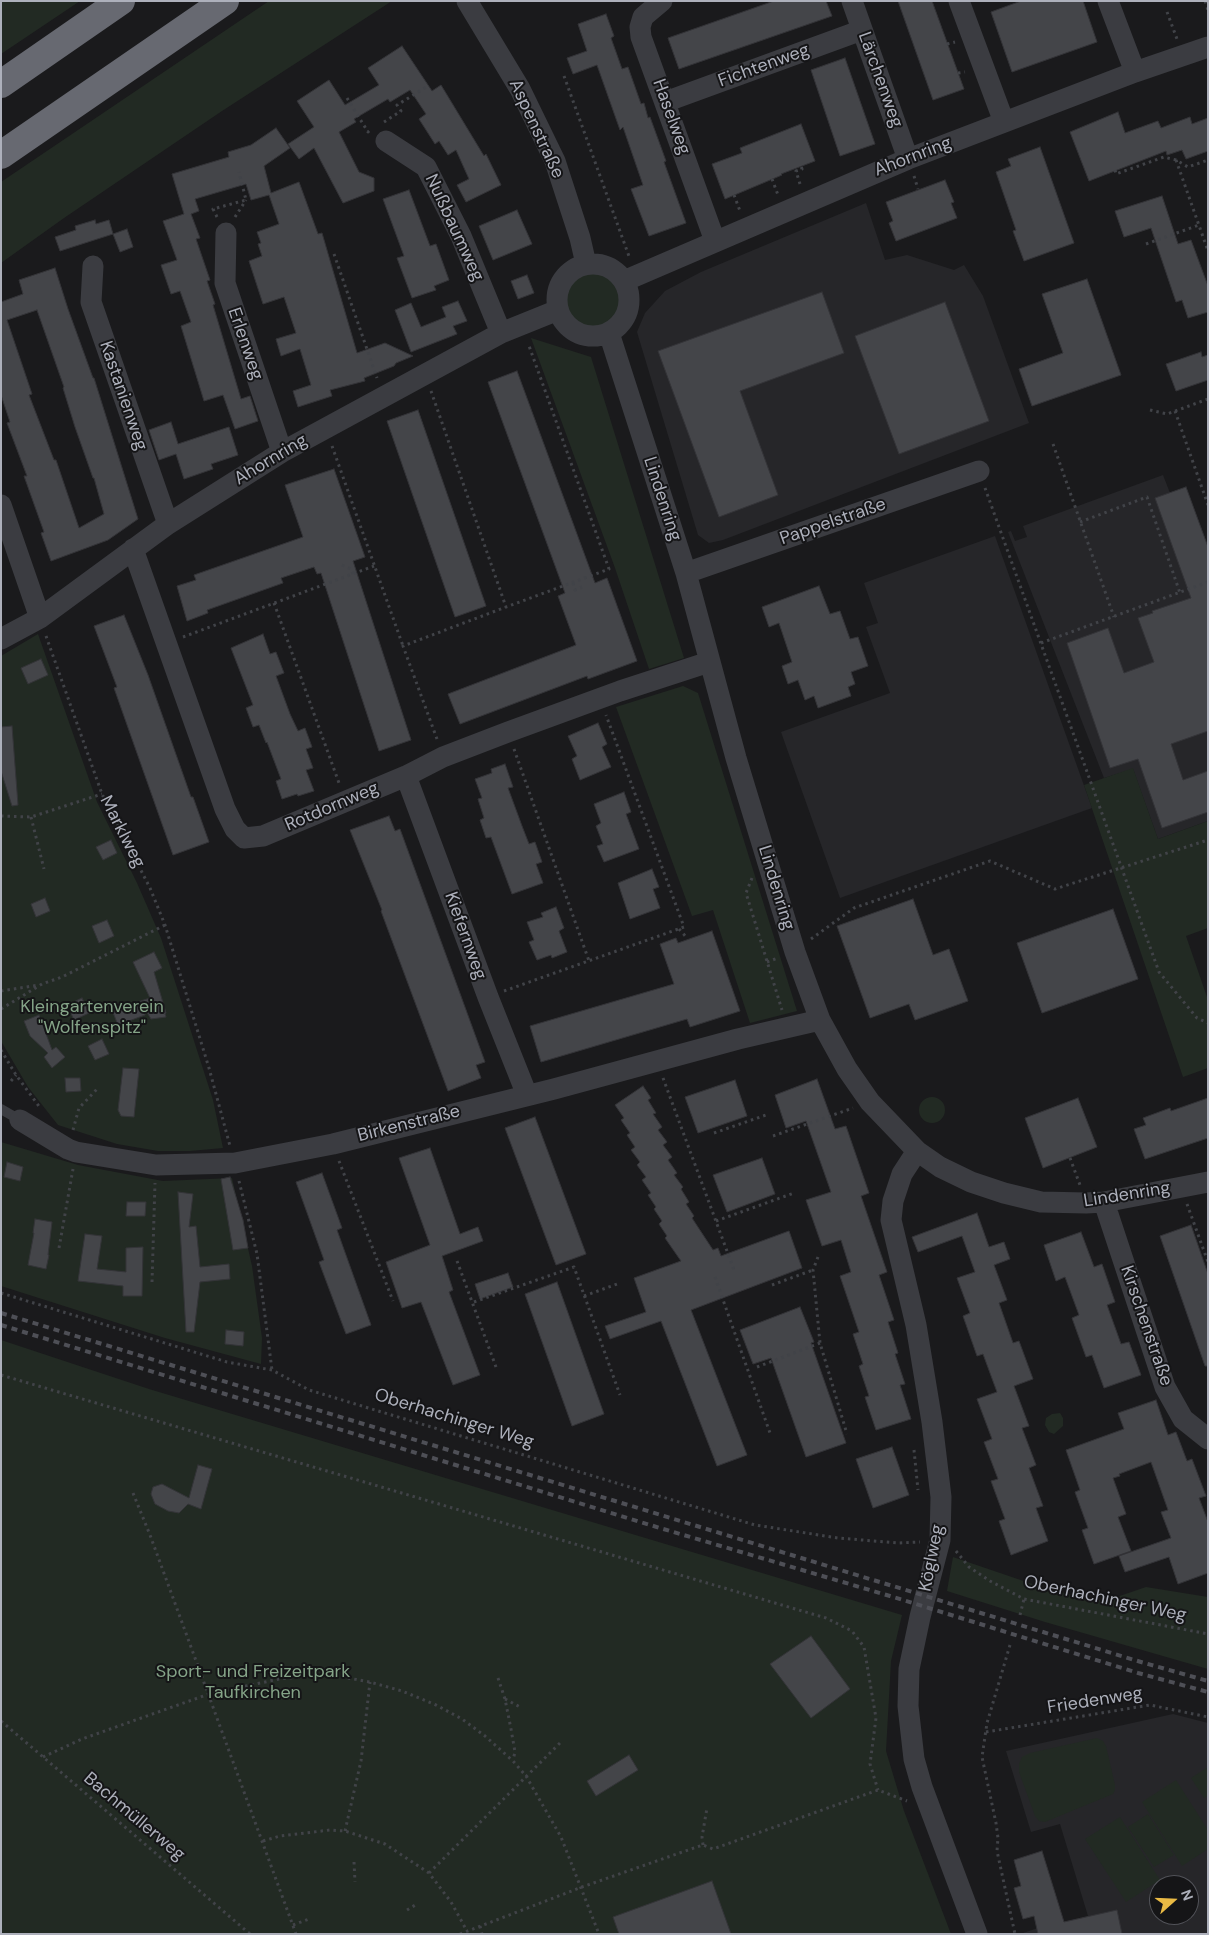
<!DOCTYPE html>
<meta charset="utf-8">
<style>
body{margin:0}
#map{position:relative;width:1209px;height:1935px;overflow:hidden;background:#1a1a1c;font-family:"DM Sans",sans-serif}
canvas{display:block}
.frame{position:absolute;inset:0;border:2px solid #adb0bb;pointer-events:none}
.north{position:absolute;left:1149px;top:1875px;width:50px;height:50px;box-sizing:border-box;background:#151517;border:1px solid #525359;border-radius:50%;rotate:70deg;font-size:14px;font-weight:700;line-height:20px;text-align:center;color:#adb0bb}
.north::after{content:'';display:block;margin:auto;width:18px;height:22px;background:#eaba44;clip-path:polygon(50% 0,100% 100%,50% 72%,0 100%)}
</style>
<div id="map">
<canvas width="1209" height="1935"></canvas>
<div class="frame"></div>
<div class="north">N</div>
</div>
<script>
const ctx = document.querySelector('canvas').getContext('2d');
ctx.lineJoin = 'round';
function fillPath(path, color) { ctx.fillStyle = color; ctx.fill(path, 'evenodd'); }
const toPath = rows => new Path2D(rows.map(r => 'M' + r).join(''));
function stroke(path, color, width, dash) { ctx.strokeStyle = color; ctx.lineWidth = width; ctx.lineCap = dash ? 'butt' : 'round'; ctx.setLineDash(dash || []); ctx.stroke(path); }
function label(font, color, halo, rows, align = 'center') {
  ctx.font = font + ' "DM Sans",sans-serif'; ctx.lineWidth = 4; ctx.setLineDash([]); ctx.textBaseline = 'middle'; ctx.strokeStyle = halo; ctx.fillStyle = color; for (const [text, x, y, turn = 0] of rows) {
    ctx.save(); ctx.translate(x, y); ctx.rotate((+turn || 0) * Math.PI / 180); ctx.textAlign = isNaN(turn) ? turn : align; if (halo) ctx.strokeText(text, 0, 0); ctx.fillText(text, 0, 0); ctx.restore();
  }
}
fillPath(toPath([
 [866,203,885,260,907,255,954,270,964,265,983,296,1029,423,723,540,709,543,698,535,637,332,645,313,665,291,701,272],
 [1163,475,1170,493,1186,487,1208,547,1208,821,1158,839,1133,769,1104,778,1008,532,1011,531,1015,541,1027,537,1023,526],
 [995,536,1092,808,840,898,781,732,890,693,866,627,878,623,864,583],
 [1173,1714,1208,1723,1208,1934,1020,1934,1038,1928,1088,1916,1060,1824,1031,1832,1006,1751],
 [1159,1885,1189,1885,1189,1915,1159,1915]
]), '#262629');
fillPath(toPath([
 [1,1,80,1,1,54],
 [269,1,392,1,222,111,64,218,1,263,1,182],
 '564 299a28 28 0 1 1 56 0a28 28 0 1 1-56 0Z',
 [531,338,591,357,684,658,649,669,615,568],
 [38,634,97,802,137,883,161,938,213,1100,223,1148,190,1151,158,1151,117,1144,58,1125,28,1087,1,1041,1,656],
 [683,686,698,693,797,1011,750,1023,713,910,692,916,616,707],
 [1133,768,1158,839,1208,821,1208,928,1186,936,1208,1000,1208,1068,1183,1077,1084,785],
 '919 1110a13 13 0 1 1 26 0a13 13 0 1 1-26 0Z',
 [1,1142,78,1165,163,1181,232,1178,252,1266,262,1338,261,1364,165,1338,1,1286],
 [1,1340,149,1389,902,1615,891,1661,886,1751,904,1811,951,1934,1,1934],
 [1060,1413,1063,1418,1063,1426,1054,1434,1049,1432,1045,1425,1046,1418,1052,1414],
 [953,1557,1050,1590,1105,1601,1146,1587,1208,1597,1208,1669,1045,1622,947,1591],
 [1097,1738,1103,1741,1106,1746,1115,1785,1115,1790,1113,1794,1045,1822,1039,1821,1035,1816,1019,1772,1019,1764,1022,1757,1030,1753],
 [1208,1767,1208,1796,1204,1798,1191,1778],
 [1176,1780,1208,1830,1208,1849,1182,1866,1142,1802],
 [1148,1814,1174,1855,1154,1867,1128,1827],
 [1120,1817,1160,1880,1126,1902,1085,1839]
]), '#222a23');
const building = toPath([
 [774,1,826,1,832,16,679,69,668,38,774,1],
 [898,1,932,1,964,89,933,100,898,1],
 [1021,1,1083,1,1097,42,1012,72,991,12,1021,1],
 [606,14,614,36,611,38,622,69,628,67,641,104,644,103,648,118,650,117,666,161,664,162,686,223,649,236,631,189,643,185,623,127,620,130,597,65,573,74,567,58,587,51,578,24,606,14],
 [402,46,432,91,441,85,484,156,486,154,501,185,466,202,457,185,469,179,456,150,448,155,439,141,435,144,419,119,426,114,410,90,390,102,388,99,354,119,356,122,339,132,359,172,374,178,374,191,343,203,314,148,299,159,288,144,314,127,297,101,329,80,345,105,379,85,368,68,402,46],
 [845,58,875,144,840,156,811,70,845,58],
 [1118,112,1125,133,1158,121,1161,128,1190,117,1192,124,1208,118,1208,151,1186,159,1182,150,1167,155,1166,151,1089,181,1070,132,1118,112],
 [801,124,815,161,781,174,782,175,725,199,712,164,742,153,740,148,801,124],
 [276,128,290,148,264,166,271,193,299,182,318,234,322,233,357,353,385,343,413,356,396,363,394,366,364,378,365,381,330,390,332,396,298,407,293,391,311,385,300,349,281,356,276,339,296,333,284,297,263,304,249,261,262,256,258,244,261,243,257,232,279,224,269,195,251,200,246,184,195,199,199,211,191,214,200,238,196,239,210,280,207,281,215,304,213,305,241,399,250,396,258,421,235,429,223,395,204,401,181,326,191,322,180,291,171,294,161,265,177,260,163,221,184,214,172,174,229,157,228,152,251,145,276,128],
 [1040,147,1074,243,1024,261,1013,231,1016,230,996,172,1011,166,1008,159,1040,147],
 [945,180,954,202,951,203,957,218,896,241,889,223,893,221,886,202,945,180],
 [409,190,430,246,436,244,449,280,434,286,436,290,412,298,397,258,404,256,383,199,409,190],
 [1162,196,1178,244,1191,240,1208,286,1208,312,1188,318,1182,300,1176,302,1151,228,1124,237,1115,211,1162,196],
 [517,210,532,244,493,260,479,226,517,210],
 [95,220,96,224,109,220,113,234,60,251,55,237,76,230,75,226,95,220],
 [127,229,133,247,120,252,113,234,127,229],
 [55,268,68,309,93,378,94,378,138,519,108,540,51,561,41,533,44,532,24,476,27,476,7,423,10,422,1,395,1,302,23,294,19,280,55,268],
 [37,310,64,387,63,388,75,427,93,478,94,478,104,514,79,528,56,460,54,460,29,395,32,394,7,320,37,310],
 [527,275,534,293,518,299,511,281,527,275],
 [1087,279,1121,375,1032,406,1019,369,1063,353,1042,294,1087,279],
 [822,292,844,353,740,391,778,495,719,517,658,351,822,292],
 [458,301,467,321,453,326,457,334,411,352,395,310,411,303,421,327,446,317,442,307,458,301],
 [945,302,989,421,899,454,855,336,945,302],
 [1201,352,1202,357,1208,355,1208,380,1176,391,1166,364,1201,352],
 [517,371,595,583,607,578,637,661,588,679,587,676,460,724,448,694,576,645,558,596,565,593,488,382,517,371],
 [418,410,486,606,455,617,387,421,418,410],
 [171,422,178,444,229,427,238,455,211,464,213,469,184,479,176,454,159,460,149,430,171,422],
 [334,469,365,557,353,561,411,740,379,751,321,573,317,574,314,567,281,578,283,583,207,610,208,613,187,621,177,586,196,580,194,575,303,537,285,485,334,469],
 [1186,487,1208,547,1208,731,1171,744,1183,780,1208,771,1208,812,1162,828,1138,759,1110,768,1067,643,1108,628,1124,673,1154,662,1138,618,1153,613,1152,611,1191,598,1155,498,1186,487],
 [819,586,830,614,840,611,850,639,858,637,868,666,851,672,855,684,848,687,851,696,818,708,814,696,805,700,798,680,788,684,782,666,792,662,779,623,769,627,762,607,819,586],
 [124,615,148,675,191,797,193,797,209,842,173,855,114,688,117,687,94,626,124,615],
 [263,634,270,654,276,652,284,673,276,676,290,714,298,731,305,728,312,747,306,749,313,768,306,770,314,791,298,796,297,794,282,799,276,781,281,779,267,742,266,743,259,725,253,727,246,708,253,705,231,648,263,634],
 [41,659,48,675,28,684,21,668,41,659],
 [598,723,607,744,602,747,611,767,580,780,572,759,577,756,568,736,598,723],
 [12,726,18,805,12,806,1,771,1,727,12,726],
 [505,764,513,787,508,788,522,826,529,844,535,842,542,862,536,864,543,883,512,894,491,837,486,838,480,820,484,818,478,799,482,798,475,779,492,773,491,769,505,764],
 [624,792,631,812,626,814,639,849,604,862,597,846,603,844,596,826,601,823,594,804,624,792],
 [389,816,395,831,400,829,485,1062,476,1065,481,1078,448,1091,381,911,382,910,350,830,389,816],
 [111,840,117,853,103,860,96,847,111,840],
 [652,869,659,887,653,889,660,908,630,919,618,883,652,869],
 [45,898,50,911,36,917,31,904,45,898],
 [913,899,933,955,949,949,968,1001,915,1020,909,1004,870,1018,837,926,913,899],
 [556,907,564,928,559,931,567,952,552,958,551,955,537,960,529,942,534,940,527,922,543,917,541,913,556,907],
 [1113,909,1138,979,1042,1013,1017,943,1113,909],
 [107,920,114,936,99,943,92,926,107,920],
 [712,931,740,1011,690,1027,687,1019,541,1062,530,1026,674,984,660,944,676,938,678,943,712,931],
 [154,952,162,968,154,972,166,1013,165,1014,166,1017,151,1019,145,1009,145,1015,118,1025,112,1010,150,998,133,962,154,952],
 [82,998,89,1013,74,1020,67,1005,82,998],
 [39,1015,52,1050,56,1047,65,1057,52,1068,44,1057,48,1053,30,1036,24,1021,39,1015],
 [102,1039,109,1054,95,1060,88,1046,102,1039],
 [123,1068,139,1069,134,1117,121,1116,118,1110,123,1068],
 [65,1078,80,1078,81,1091,66,1092,65,1078],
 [817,1079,835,1129,846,1126,869,1193,861,1196,887,1272,879,1275,894,1320,888,1322,898,1353,895,1354,905,1384,900,1385,911,1419,876,1430,865,1397,869,1396,859,1366,863,1364,853,1334,859,1332,840,1276,851,1272,841,1240,822,1246,806,1200,831,1192,806,1121,786,1128,775,1095,817,1079],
 [735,1080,747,1116,698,1133,685,1097,735,1080],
 [643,1086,651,1098,648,1100,656,1113,653,1114,662,1127,658,1130,667,1142,663,1145,672,1157,668,1160,677,1173,674,1175,683,1187,681,1189,689,1202,686,1204,694,1216,692,1218,713,1250,718,1248,721,1256,789,1231,802,1268,691,1310,747,1455,717,1466,661,1321,610,1339,605,1326,646,1312,634,1278,681,1261,665,1238,667,1236,659,1224,662,1221,654,1209,656,1207,648,1195,651,1193,642,1180,646,1177,637,1165,640,1162,631,1150,635,1147,627,1135,630,1133,621,1120,624,1118,615,1105,643,1086],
 [1078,1098,1097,1147,1043,1168,1025,1118,1078,1098],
 [1208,1098,1208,1138,1145,1159,1134,1129,1146,1125,1143,1118,1170,1108,1171,1111,1208,1098],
 [535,1117,586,1254,556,1265,505,1128,535,1117],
 [430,1148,460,1234,478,1227,483,1241,442,1256,453,1290,449,1292,480,1375,453,1385,421,1302,402,1308,386,1262,430,1245,399,1158,430,1148],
 [762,1158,775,1194,727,1212,713,1175,762,1158],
 [7,1162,23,1167,20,1181,4,1177,7,1162],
 [322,1173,342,1228,337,1230,371,1325,346,1334,319,1262,324,1260,296,1182,322,1173],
 [230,1177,243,1220,248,1248,233,1250,221,1179,230,1177],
 [178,1192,193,1194,189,1227,196,1226,200,1267,229,1264,230,1279,200,1282,194,1332,186,1332,178,1192],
 [127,1202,146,1202,145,1216,126,1216,127,1202],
 [977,1213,989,1247,1004,1242,1010,1259,994,1265,1007,1300,999,1303,1013,1343,1019,1341,1033,1379,1014,1386,1029,1426,1022,1428,1036,1465,1029,1468,1043,1506,1036,1508,1048,1541,1011,1555,999,1521,1005,1519,991,1481,998,1479,984,1442,992,1439,977,1399,997,1392,983,1354,977,1356,963,1316,970,1313,957,1278,975,1272,962,1236,918,1252,912,1237,977,1213],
 [35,1219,52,1222,48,1255,49,1255,46,1269,28,1265,34,1233,33,1233,35,1219],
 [1191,1225,1208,1274,1208,1366,1205,1366,1160,1236,1191,1225],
 [1081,1232,1094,1267,1102,1264,1115,1302,1107,1305,1121,1344,1129,1342,1141,1375,1104,1388,1092,1355,1086,1357,1072,1318,1079,1315,1065,1277,1056,1281,1044,1245,1081,1232],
 [85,1234,102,1236,97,1269,126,1272,126,1248,143,1247,142,1296,123,1296,123,1286,78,1281,85,1234],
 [508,1273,513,1287,480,1299,475,1284,508,1273],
 [557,1282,604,1414,572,1426,525,1294,557,1282],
 [800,1307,814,1342,811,1343,846,1443,806,1457,771,1358,753,1364,740,1330,800,1307],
 [226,1330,244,1332,243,1346,225,1344,226,1330],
 [1156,1400,1168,1435,1176,1432,1187,1461,1192,1459,1206,1496,1199,1498,1208,1522,1208,1573,1178,1584,1169,1557,1125,1572,1119,1556,1171,1538,1161,1512,1168,1510,1151,1462,1119,1474,1120,1476,1113,1478,1126,1514,1118,1517,1131,1551,1094,1564,1082,1530,1088,1528,1075,1492,1080,1490,1066,1450,1124,1429,1118,1413,1156,1400],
 [892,1447,909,1495,873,1508,856,1459,892,1447],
 [198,1465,212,1469,201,1509,188,1504,179,1513,168,1511,155,1504,151,1494,153,1487,162,1484,189,1498,198,1465],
 [811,1636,850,1689,811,1718,770,1664,811,1636],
 [629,1755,638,1770,596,1796,587,1781,629,1755],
 [1042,1851,1064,1922,1117,1910,1122,1934,1038,1934,1034,1916,1023,1919,1014,1888,1021,1886,1014,1860,1042,1851],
 [712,1881,731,1934,619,1934,613,1917,712,1881]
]);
fillPath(building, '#444549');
stroke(building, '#343438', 1);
stroke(toPath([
 [1205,1,1208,10],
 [1167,12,1177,39],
 [947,44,955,42],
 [958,73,965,72],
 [564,76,630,259],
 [347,98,368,132,370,130],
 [384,122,401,111,397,105,428,86],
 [1176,160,1208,251],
 [1115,170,1116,174,1164,157,1176,160,1188,167,1208,160],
 [914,176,918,189],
 [772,179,778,195],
 [800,184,796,171,802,169,801,166],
 [734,195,740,211],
 [217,217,213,209,246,200,239,172],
 [235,217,246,200],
 [1146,244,1199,225],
 [334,254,377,378],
 [431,391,506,607,609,569,528,343],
 [1150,410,1167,414,1208,399],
 [1175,411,1208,505],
 [1053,444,1114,617],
 [332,446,403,646],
 [985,488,1159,972,1197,1018,1208,1023],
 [1080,522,1147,497,1180,593],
 [342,565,351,569,353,574],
 [573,583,575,590,582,587],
 [274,603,339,783],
 [46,636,102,794,150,888,165,925,209,1068,230,1146],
 [183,637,374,566],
 [1041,643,1208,582],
 [437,739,403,646,506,607],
 [514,749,589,961],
 [1,816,31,817,102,794],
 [31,817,44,869],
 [752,878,746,893,782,1010],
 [679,929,687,938],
 [811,939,854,908,990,861,1055,889,1208,840],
 [767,962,778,958],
 [1,991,39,985],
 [504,991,684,927,606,715],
 [1,1009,42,984,62,977,165,925],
 [1,1050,16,1075,41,1109],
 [663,1078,734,1270],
 [11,1081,16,1075],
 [73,1130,79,1108,99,1087],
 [714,1133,766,1115],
 [773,1136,853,1108],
 [1070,1158,1080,1185],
 [339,1161,393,1301],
 [239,1181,257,1254,272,1370],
 [1187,1204,1208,1262],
 [716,1221,794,1193],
 [59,1248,73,1169],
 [818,1257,813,1270,820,1343,847,1434],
 [457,1261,496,1367],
 [715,1277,770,1433],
 [152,1282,155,1183],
 [772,1285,813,1270],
 [1,1293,227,1362,272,1370,309,1390,755,1525,838,1538,898,1543,920,1542],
 [584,1296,620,1283],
 [474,1302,574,1267,620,1395],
 [757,1367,820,1343],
 [1,1375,826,1618,852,1631,864,1647,876,1718,870,1764,878,1790],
 [914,1450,918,1490],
 [133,1493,150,1535,296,1934],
 [956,1551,969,1567,990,1581,1024,1599,1208,1634],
 [1020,1615,1024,1599],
 [1010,1645,987,1723,982,1757,996,1823,998,1838,997,1851,1015,1934],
 [498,1678,505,1699,511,1729,515,1752,513,1760],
 [505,1699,522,1708],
 [1,1721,250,1934],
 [986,1732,1150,1705,1208,1717],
 [43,1757,82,1739,209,1694,279,1679,322,1675,337,1676,370,1682,402,1691,436,1705,462,1719,485,1736,513,1761,526,1776,561,1837,599,1934],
 [345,1831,361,1761,370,1682],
 [263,1841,280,1836,330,1830,345,1831,385,1844,429,1873,451,1902,467,1931],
 [703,1845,702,1837,707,1808],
 [354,1862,355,1882],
 [429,1873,562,1741],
 [407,1910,417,1904],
 [293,1925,309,1919],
 [480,1926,482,1934],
 [460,1934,582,1887,691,1849,703,1845,713,1849,878,1790,907,1801]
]), '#414348', 3, [2.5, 4]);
stroke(toPath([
 [1,1109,20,1120]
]), '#3b3c41', 10);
stroke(toPath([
 [467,1,520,89,555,161,580,238,586,264],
 [662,1,643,17,640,27,641,37,715,241],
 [852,1,908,159],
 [959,1,1004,122],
 [1108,1,1135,72],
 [665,102,862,30],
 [386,141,426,167,461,236,501,333],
 [226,233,225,283,282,452],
 '557 300a36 36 0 1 1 72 0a36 36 0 1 1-72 0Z',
 [93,266,91,302,168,524],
 [624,281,908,159,1135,72,1208,47],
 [609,333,686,573,736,758,795,952,820,1020,847,1069,870,1102,917,1151,940,1167,971,1182,1004,1193,1041,1202,1086,1203,1104,1202,1208,1182],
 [1,505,40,618],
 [133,549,225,809,235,829,244,838,263,836,406,776,443,757,508,732,620,691,709,662],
 [686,573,979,471],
 [1,639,40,618,168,524,282,452,501,333,558,310],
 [406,776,488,997,527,1095],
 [20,1120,68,1149,76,1152,156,1165,235,1163,333,1144,554,1089,738,1039,820,1020],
 [917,1151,902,1174,893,1201,891,1220,916,1325,932,1422,941,1497,940,1540,920,1617,909,1669,908,1706,914,1759,922,1787,977,1934],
 [1104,1202,1165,1387,1183,1419,1208,1439]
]), '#3b3c41', 21);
stroke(toPath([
 [1,84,121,1],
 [1,155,225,1]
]), '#676971', 28);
stroke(toPath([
 [1,1313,1141,1662,1208,1681],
 [1,1325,660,1528,890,1596,1138,1673,1208,1692]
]), '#4e4f56', 4, [6, 5]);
label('18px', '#adb0bb', '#151517', [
 ["Fichtenweg",764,66,-20],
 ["Lärchenweg",880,80,70],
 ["Haselweg",671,117,70],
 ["Aspenstraße",536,129,65],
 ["Ahornring",913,157,-21],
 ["Nußbaumweg",454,228,65],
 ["Erlenweg",245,344,71],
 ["Kastanienweg",123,396,71],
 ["Ahornring",271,460,-31],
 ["Lindenring",662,499,72],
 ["Pappelstraße",833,522,-19],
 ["Rotdornweg",332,807,-23],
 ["Marklweg",122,832,63],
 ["Lindenring",776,888,73],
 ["Kiefernweg",465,936,70],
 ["Birkenstraße",409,1124,-14],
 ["Lindenring",1127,1195,-9],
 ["Kirschenstraße",1146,1326,71],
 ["Oberhachinger Weg",454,1419,17],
 ["Köglweg",932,1558,-79],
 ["Oberhachinger Weg",1105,1599,12],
 ["Friedenweg",1095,1701,-9],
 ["Bachmüllerweg",134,1817,40]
]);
label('18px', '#85a488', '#151517', [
 ["Kleingartenverein",92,1007],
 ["\"Wolfenspitz\"",92,1028],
 ["Sport- und Freizeitpark",253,1672],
 ["Taufkirchen",253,1693]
]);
</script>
